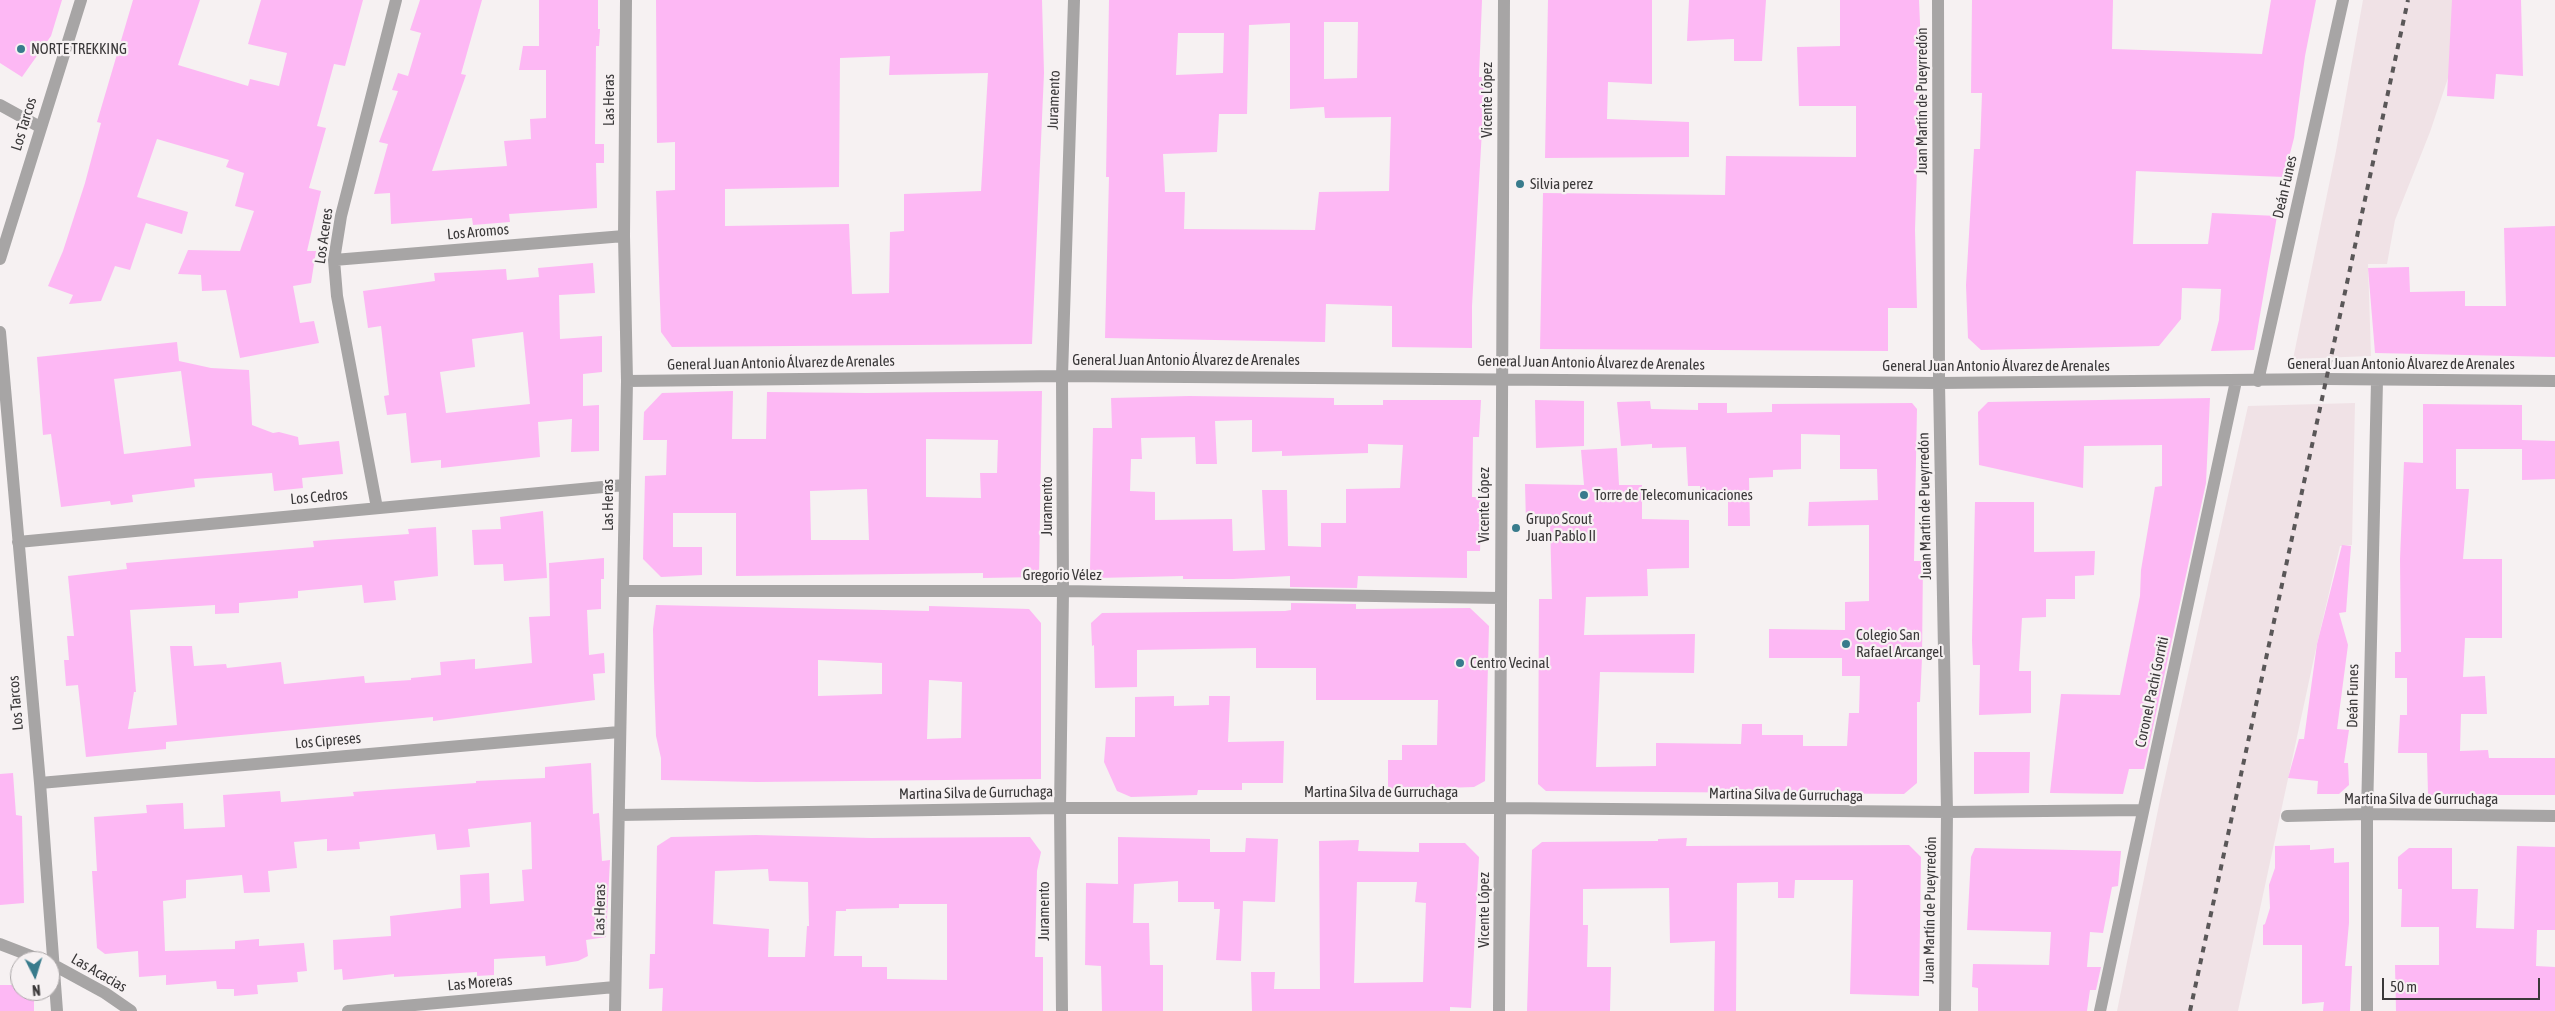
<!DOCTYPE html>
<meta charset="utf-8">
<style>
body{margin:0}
#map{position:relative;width:2555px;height:1011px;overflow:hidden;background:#f6f1f2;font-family:"Asap Condensed",sans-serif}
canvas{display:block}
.north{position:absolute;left:10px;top:951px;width:50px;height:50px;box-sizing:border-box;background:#f6f1f2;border:1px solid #aba7a8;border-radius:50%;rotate:175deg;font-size:14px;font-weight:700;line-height:20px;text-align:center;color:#3a3839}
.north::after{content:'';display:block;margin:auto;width:18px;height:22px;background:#387b8c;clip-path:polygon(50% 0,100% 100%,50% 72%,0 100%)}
.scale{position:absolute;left:2382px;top:978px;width:158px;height:22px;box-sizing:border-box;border:2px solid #3a3839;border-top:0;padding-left:6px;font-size:15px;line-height:18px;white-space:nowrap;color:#3a3839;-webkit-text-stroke:4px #f6f1f2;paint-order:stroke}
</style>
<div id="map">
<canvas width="2555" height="1011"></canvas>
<div class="north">N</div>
<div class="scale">50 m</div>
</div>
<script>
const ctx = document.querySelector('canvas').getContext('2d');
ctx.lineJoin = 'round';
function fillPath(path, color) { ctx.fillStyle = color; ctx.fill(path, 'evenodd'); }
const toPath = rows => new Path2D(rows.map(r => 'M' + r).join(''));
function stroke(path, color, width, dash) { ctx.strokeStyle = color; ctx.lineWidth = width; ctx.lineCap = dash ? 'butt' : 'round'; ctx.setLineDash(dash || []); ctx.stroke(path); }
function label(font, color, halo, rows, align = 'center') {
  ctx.font = font + ' "Asap Condensed",sans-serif'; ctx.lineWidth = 4.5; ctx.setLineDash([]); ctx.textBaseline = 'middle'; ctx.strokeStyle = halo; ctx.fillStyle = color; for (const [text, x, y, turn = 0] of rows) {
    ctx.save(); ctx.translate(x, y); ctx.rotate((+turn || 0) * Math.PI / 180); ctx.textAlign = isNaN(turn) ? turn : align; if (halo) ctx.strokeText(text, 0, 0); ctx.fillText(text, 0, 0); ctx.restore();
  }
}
fillPath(toPath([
 [2363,0,2460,0,2453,63,2430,132,2395,220,2387,264,2368,264,2371,356,2293,359,2336,151],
 [2355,403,2352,545,2340,546,2317,644,2238,1011,2117,1011,2161,795,2248,406]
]), '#f0e2e6');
fillPath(toPath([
 [0,0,62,0,51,36,22,77,0,63],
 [133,0,200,0,178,65,248,86,250,79,279,86,287,53,248,44,261,0,363,0,345,66,334,64,317,126,326,128,309,188,321,191,307,251,316,251,311,283,293,286,300,323,314,321,319,343,240,358,226,290,202,291,201,275,178,274,188,250,240,251,254,211,235,206,244,173,226,167,229,160,157,139,137,197,188,212,182,234,146,223,130,270,115,266,101,301,69,304,73,295,48,286,63,251,85,183,101,123,97,122],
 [420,0,482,0,461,74,466,75,432,171,507,166,504,141,531,139,530,119,546,118,546,70,519,70,523,46,539,46,539,0,598,0,598,29,600,29,599,46,596,46,595,144,604,144,604,163,596,163,597,208,509,214,510,222,473,225,472,218,391,224,390,193,374,194,388,144,379,142,398,91,392,90,398,73,408,76,421,33,410,30],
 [656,0,1042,0,1044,73,1032,344,672,347,661,332,656,191,675,190,675,142,657,143],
 [890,56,889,75,988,73,981,191,904,194,904,231,890,232,889,293,852,294,849,224,725,226,725,189,839,187,840,58],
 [1109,0,1482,0,1479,77,1485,77,1472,306,1472,348,1392,347,1392,306,1326,304,1325,342,1105,338,1109,177,1106,177],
 [1324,22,1358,22,1357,78,1324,79],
 [1290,23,1290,109,1324,107,1325,118,1391,117,1389,191,1319,192,1315,230,1184,229,1185,192,1165,192,1163,154,1217,152,1219,114,1247,114,1249,25],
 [1178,33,1224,33,1223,73,1176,75],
 [1548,0,1652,0,1652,84,1608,82,1607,119,1689,122,1689,157,1545,158],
 [1689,0,1766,0,1762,61,1734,61,1734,39,1687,41],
 [1840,0,1919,0,1921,46,1915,230,1917,308,1888,308,1888,351,1540,349,1543,193,1725,195,1726,156,1856,157,1856,106,1799,106,1797,47,1840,46],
 [1972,0,2113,0,2112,49,2262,54,2271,0,2316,0,2305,56,2294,138,2284,177,2136,171,2133,244,2208,244,2212,213,2277,216,2254,350,2211,351,2219,320,2221,289,2182,288,2181,319,2159,346,1981,350,1968,338,1966,285,1974,149,1980,149,1982,93,1971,93],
 [2452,0,2521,0,2523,76,2496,74,2494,99,2447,96],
 [2555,226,2555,357,2375,353,2368,268,2409,267,2410,292,2465,291,2465,306,2506,306,2504,228],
 [593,263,595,293,559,295,560,339,602,336,602,372,583,374,583,406,599,405,599,451,571,452,572,419,538,422,540,457,441,468,441,460,411,463,406,413,387,415,384,396,389,395,381,326,368,328,363,291,435,281,434,273,506,269,507,280,539,277,538,268],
 [523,332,530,404,446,413,440,372,475,367,472,339],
 [177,342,179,361,211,368,249,370,252,425,273,433,279,432,298,437,299,445,339,441,343,474,302,478,303,488,274,491,272,473,194,479,195,487,132,495,133,502,111,505,110,501,61,507,51,434,43,435,37,357],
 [181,371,191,446,124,454,114,379],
 [733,391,732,439,766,439,767,392,867,393,1042,391,1039,577,983,578,983,573,736,576,736,513,673,513,673,547,702,547,702,575,661,577,643,559,645,476,666,475,667,440,643,440,644,412,662,393],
 [926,439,998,440,997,473,980,473,981,498,926,497],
 [867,489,869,540,811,540,810,491],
 [1189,396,1334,398,1334,405,1383,405,1383,400,1481,400,1479,437,1473,437,1472,497,1482,497,1480,551,1467,551,1467,578,1358,576,1357,588,1290,587,1290,576,1233,579,1183,579,1183,576,1097,578,1090,570,1093,428,1112,428,1111,398],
 [1252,420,1252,452,1282,451,1282,456,1368,453,1368,444,1403,445,1400,488,1346,489,1346,523,1321,523,1321,547,1288,546,1287,490,1262,490,1265,550,1233,551,1232,519,1155,520,1155,492,1130,491,1131,459,1142,459,1141,438,1195,437,1196,464,1217,464,1215,421],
 [2210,398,2206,483,2144,769,2129,769,2123,794,2050,793,2061,694,2120,695,2140,596,2141,570,2155,487,2162,486,2162,445,2084,446,2083,488,1979,465,1978,412,1988,402],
 [1535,400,1584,401,1584,446,1536,448],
 [1650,401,1651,409,1698,410,1698,403,1727,403,1727,413,1772,412,1772,404,1912,403,1917,409,1914,561,1923,561,1922,658,1920,702,1917,702,1917,783,1904,794,1546,791,1538,784,1539,599,1552,599,1550,523,1526,523,1525,484,1584,485,1581,450,1617,448,1619,485,1642,485,1642,519,1689,520,1689,568,1647,569,1648,596,1586,597,1584,635,1695,634,1694,673,1600,672,1596,767,1656,766,1656,743,1741,744,1742,724,1762,724,1762,735,1803,735,1803,746,1847,746,1849,713,1859,713,1860,676,1842,676,1842,658,1769,658,1769,629,1845,630,1845,602,1869,601,1869,525,1808,526,1809,502,1878,500,1877,469,1840,469,1840,435,1801,434,1801,469,1773,470,1773,477,1749,478,1750,526,1728,526,1728,499,1701,500,1700,486,1688,486,1686,447,1652,448,1652,444,1621,446,1617,402],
 [2423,404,2522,405,2522,440,2555,441,2555,479,2522,480,2522,447,2522,449,2456,449,2456,489,2469,489,2463,559,2502,559,2502,638,2465,638,2463,677,2485,676,2487,714,2461,714,2460,751,2488,750,2489,758,2555,758,2555,795,2428,795,2427,753,2398,753,2400,715,2407,715,2407,678,2395,678,2395,652,2401,652,2400,559,2404,462,2423,463],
 [1975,502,2034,502,2034,552,2095,551,2094,575,2075,576,2075,599,2046,599,2046,617,2022,618,2019,671,2031,671,2031,713,1979,715,1980,665,1973,665,1972,640],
 [543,511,547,578,504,581,503,564,474,565,472,530,501,529,500,517],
 [436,527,438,576,394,581,396,600,364,603,362,585,298,591,298,598,239,603,239,613,215,614,215,605,130,610,136,692,134,692,128,729,177,725,170,646,192,646,194,666,226,664,227,668,281,662,284,684,364,676,365,683,411,680,411,678,441,675,440,662,475,659,475,669,532,663,529,617,550,616,549,563,604,558,604,579,601,579,601,609,587,610,589,655,604,653,605,673,593,674,595,700,433,721,433,717,166,742,166,749,86,757,78,685,66,686,64,660,69,660,67,636,74,636,68,576,127,569,126,563,314,547,313,541,409,534,408,529],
 [2342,545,2351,546,2346,612,2339,613,2348,645,2337,729,2349,730,2344,763,2348,763,2349,785,2339,794,2317,794,2318,781,2288,778,2299,739,2304,739,2317,644],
 [1291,603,1356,604,1356,609,1470,608,1489,626,1485,781,1474,787,1388,790,1388,760,1402,760,1402,745,1437,745,1438,700,1316,700,1316,668,1256,668,1256,648,1137,650,1137,687,1095,688,1094,645,1092,646,1091,623,1102,613,1285,611,1291,610],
 [656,605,929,611,929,606,1029,609,1041,623,1041,779,757,782,661,780,661,758,656,736,654,680,653,629],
 [818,660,882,663,882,694,818,696],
 [929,680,962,682,961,738,927,739],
 [1174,696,1174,706,1209,705,1209,696,1230,696,1228,742,1284,741,1283,783,1242,783,1242,790,1198,790,1197,795,1131,797,1117,791,1104,762,1106,737,1135,737,1135,697],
 [1974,752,2030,752,2029,793,1974,794],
 [591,763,593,814,599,813,602,861,610,860,606,937,586,940,588,956,578,961,546,966,545,956,494,959,494,975,477,976,477,972,394,977,394,974,343,980,342,969,334,970,333,940,391,936,390,916,461,908,460,875,489,873,490,904,524,901,522,870,532,869,531,822,468,829,470,847,437,850,435,834,359,842,360,849,327,851,327,839,294,842,297,868,268,871,270,892,244,893,242,875,186,880,186,898,163,901,165,951,235,949,235,941,259,939,259,946,304,943,307,971,297,972,298,982,257,985,258,994,234,996,234,989,217,989,216,981,166,985,166,975,139,977,138,951,105,954,97,948,92,871,97,871,94,817,147,813,146,805,183,803,184,829,225,827,223,795,280,791,281,802,354,796,353,792,476,783,476,781,545,778,545,767],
 [13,773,16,815,22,816,24,903,0,905,0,774],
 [756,835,871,838,1030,837,1041,852,1037,871,1035,957,1043,957,1043,1011,662,1011,663,988,649,989,650,954,655,954,657,846,671,837],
 [768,869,769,881,808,882,809,926,807,926,805,957,768,957,769,929,713,924,715,871],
 [899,904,947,904,947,980,887,979,887,967,862,967,862,956,834,956,836,911,846,911,846,909,899,908],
 [1118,837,1210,839,1210,852,1245,852,1246,838,1278,839,1275,902,1243,901,1241,961,1216,960,1220,909,1214,909,1214,902,1178,902,1178,881,1134,884,1133,923,1149,923,1150,965,1163,965,1163,1011,1102,1011,1101,966,1085,965,1086,883,1118,884],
 [1687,838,1686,846,1909,845,1921,857,1919,996,1850,994,1853,880,1795,880,1794,898,1778,898,1778,882,1737,883,1736,1011,1714,1011,1715,941,1670,943,1669,888,1583,889,1583,925,1588,925,1587,967,1611,967,1610,1011,1527,1011,1532,850,1542,842,1658,841,1658,839],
 [1359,840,1358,851,1419,852,1419,843,1465,843,1479,857,1471,1008,1450,1007,1450,1011,1252,1011,1251,972,1275,972,1274,989,1320,989,1319,841],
 [1357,882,1417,882,1415,902,1426,903,1423,982,1354,983],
 [2310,845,2310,850,2334,848,2334,863,2349,862,2349,923,2345,966,2352,966,2350,1011,2323,1011,2324,1002,2302,1004,2302,945,2263,945,2263,925,2265,924,2270,908,2269,885,2275,868,2275,846],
 [2517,846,2555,847,2555,930,2537,930,2536,966,2555,967,2555,1011,2396,1011,2395,965,2439,965,2439,927,2401,927,2402,889,2398,889,2398,857,2409,848,2452,848,2452,889,2478,889,2476,928,2514,929],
 [1975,848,2121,851,2118,886,2112,887,2103,933,2090,932,2087,967,2101,967,2096,990,2090,990,2087,1011,1978,1011,1978,988,1972,987,1973,964,2049,965,2051,932,1967,930,1971,857],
 [0,985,20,985,20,991,34,991,34,1011,0,1011]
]), '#fdb8f4');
stroke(toPath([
 [1938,0,1939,383,1947,812,1945,1011],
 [0,105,40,127],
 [0,259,81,0],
 [334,260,624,236],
 [0,332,40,783,57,1011],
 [627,381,1062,376,1939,383,2326,379,2555,381],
 [2258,381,2343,0],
 [377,508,337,296,334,260,341,216,396,0],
 [18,542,624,485],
 [624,591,1063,591,1500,598],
 [40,783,619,732],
 [619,815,1060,808,1501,808,1947,812,2143,810],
 [2287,816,2367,814,2555,816],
 [0,944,44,961],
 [50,963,105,993,131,1011],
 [348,1011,615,987],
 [615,1011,627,381,624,236,626,0],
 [1062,1011,1060,808,1063,591,1062,376,1074,0],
 [1499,1011,1504,0],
 [2100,1011,2236,381],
 [2367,1011,2367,814,2377,381]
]), '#a7a5a5', 12);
stroke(toPath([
 [2190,1011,2408,0]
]), '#5a5758', 4, [6, 6]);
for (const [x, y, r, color] of [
 [21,49,5,"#387b8c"],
 [1520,184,5,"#387b8c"],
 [1584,495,5,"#387b8c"],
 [1516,528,5,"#387b8c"],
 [1846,644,5,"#387b8c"],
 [1460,663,5,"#387b8c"]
]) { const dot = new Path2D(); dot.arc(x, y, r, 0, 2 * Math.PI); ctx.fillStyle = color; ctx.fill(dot); stroke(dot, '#f6f1f2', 2); }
label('15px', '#3a3839', '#f6f1f2', [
 ["NORTE TREKKING",31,49],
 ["Silvia perez",1530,184],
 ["Torre de Telecomunicaciones",1594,495],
 ["Grupo Scout",1526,519],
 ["Juan Pablo II",1526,536],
 ["Colegio San",1856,635],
 ["Rafael Arcangel",1856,652],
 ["Centro Vecinal",1470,663]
], 'left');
label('15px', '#3a3839', '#f6f1f2', [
 ["Las Heras",609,100,-90],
 ["Juramento",1054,100,-88],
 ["Vicente López",1487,100,-90],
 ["Juan Martín de Pueyrredón",1922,101,-90],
 ["Los Tarcos",24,124,-73],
 ["Deán Funes",2285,187,-77],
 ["Los Aromos",478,232,-5],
 ["Los Aceres",324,236,-82],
 ["General Juan Antonio Álvarez de Arenales",1186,360],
 ["General Juan Antonio Álvarez de Arenales",781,363,-1],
 ["General Juan Antonio Álvarez de Arenales",1591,363,1],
 ["General Juan Antonio Álvarez de Arenales",2401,364],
 ["General Juan Antonio Álvarez de Arenales",1996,366],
 ["Los Cedros",319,497,-5],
 ["Las Heras",608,505,-90],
 ["Vicente López",1484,505,-90],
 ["Juramento",1047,506,-90],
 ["Juan Martín de Pueyrredón",1925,506,-91],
 ["Gregorio Vélez",1062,575],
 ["Coronel Pachi Gorriti",2152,692,-78],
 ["Deán Funes",2353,696,-89],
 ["Los Tarcos",16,703,-95],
 ["Los Cipreses",328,741,-5],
 ["Martina Silva de Gurruchaga",1381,792],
 ["Martina Silva de Gurruchaga",976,793,-1],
 ["Martina Silva de Gurruchaga",1786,795,1],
 ["Martina Silva de Gurruchaga",2421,799],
 ["Las Heras",600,910,-89],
 ["Vicente López",1484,910,-90],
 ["Juan Martín de Pueyrredón",1930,910,-89],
 ["Juramento",1044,911,-90],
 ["Las Acacias",99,973,30],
 ["Las Moreras",480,983,-5]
]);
</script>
